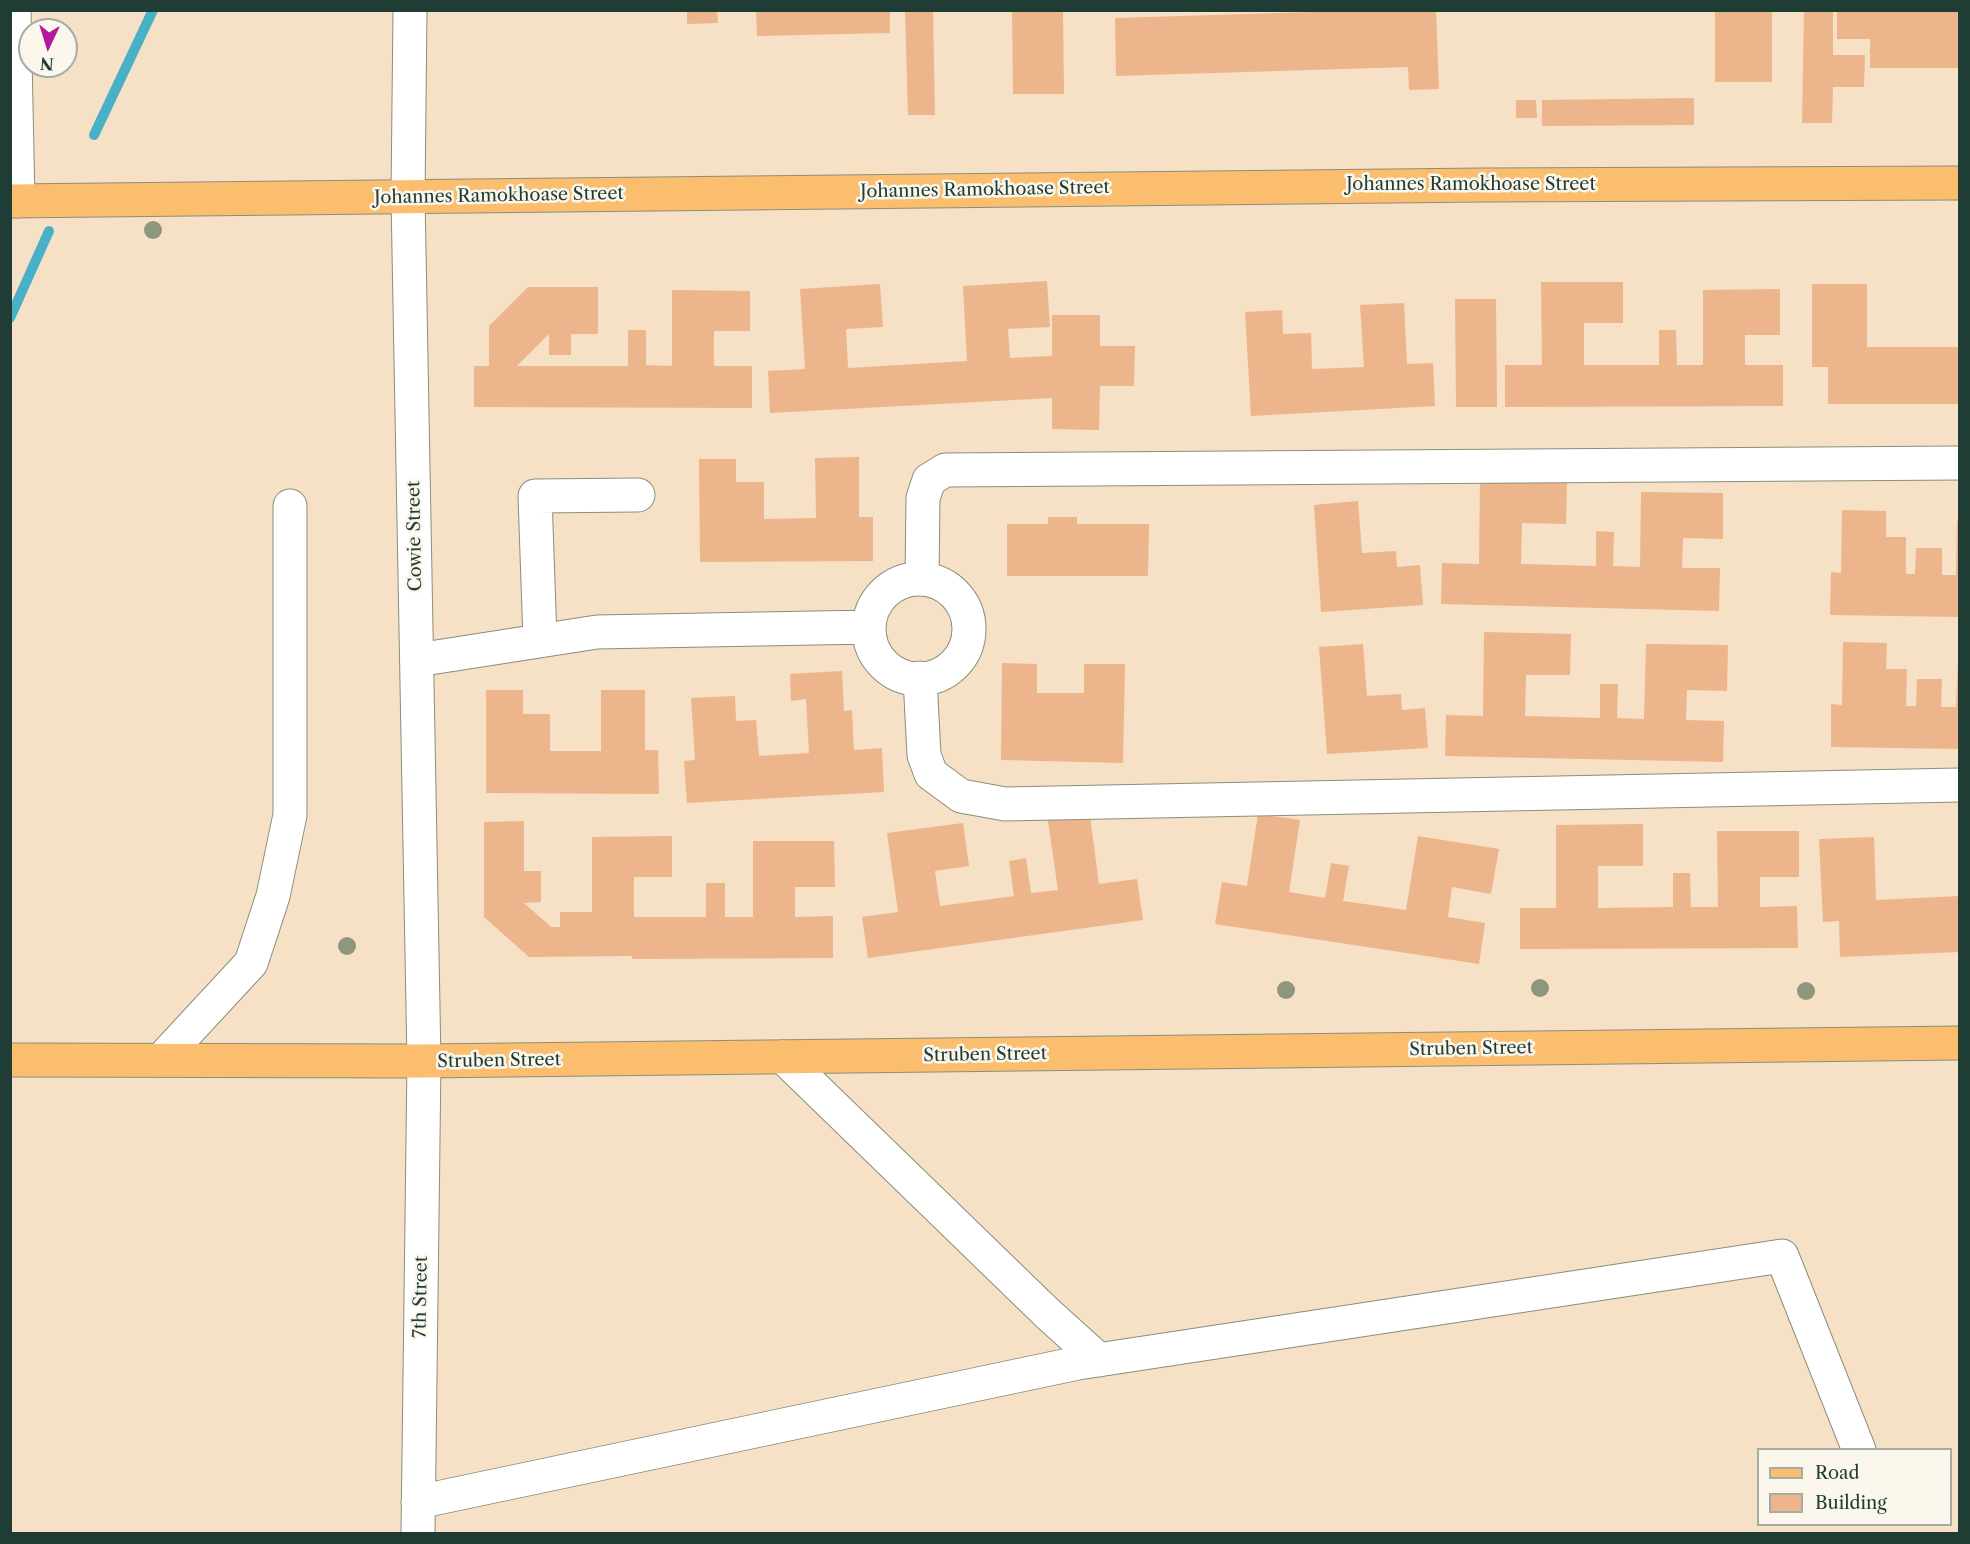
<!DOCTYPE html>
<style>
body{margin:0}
#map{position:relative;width:1970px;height:1544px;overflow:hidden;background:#f6e0c6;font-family:"Libre Caslon Text",serif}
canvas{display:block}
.frame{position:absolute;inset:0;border:12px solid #1f3d34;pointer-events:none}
.legend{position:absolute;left:1757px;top:1448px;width:195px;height:78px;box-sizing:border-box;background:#fbf7ec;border:2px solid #a3ada2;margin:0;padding:8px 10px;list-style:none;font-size:18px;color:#1f3d34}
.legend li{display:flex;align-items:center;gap:12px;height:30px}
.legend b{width:30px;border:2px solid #a3ada2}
.north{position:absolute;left:18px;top:18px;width:60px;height:60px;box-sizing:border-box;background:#fbf7ec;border:2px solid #a3ada2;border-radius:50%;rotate:184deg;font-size:16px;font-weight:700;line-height:24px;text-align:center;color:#1f3d34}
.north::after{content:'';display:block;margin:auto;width:21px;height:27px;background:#b5179e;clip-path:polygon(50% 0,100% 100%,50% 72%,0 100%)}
</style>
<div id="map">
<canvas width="1970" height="1544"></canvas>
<div class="frame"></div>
<ul class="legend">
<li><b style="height:8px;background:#fabe6e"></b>Road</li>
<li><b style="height:16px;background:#edb58b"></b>Building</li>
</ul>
<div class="north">N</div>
</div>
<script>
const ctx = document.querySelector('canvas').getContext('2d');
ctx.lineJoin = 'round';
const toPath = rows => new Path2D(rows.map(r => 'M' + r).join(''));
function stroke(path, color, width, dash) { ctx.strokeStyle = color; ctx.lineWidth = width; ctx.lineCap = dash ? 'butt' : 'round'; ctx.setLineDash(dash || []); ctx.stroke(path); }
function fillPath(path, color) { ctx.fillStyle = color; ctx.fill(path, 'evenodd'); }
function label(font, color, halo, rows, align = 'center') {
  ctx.font = font + ' "Libre Caslon Text",serif'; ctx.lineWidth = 5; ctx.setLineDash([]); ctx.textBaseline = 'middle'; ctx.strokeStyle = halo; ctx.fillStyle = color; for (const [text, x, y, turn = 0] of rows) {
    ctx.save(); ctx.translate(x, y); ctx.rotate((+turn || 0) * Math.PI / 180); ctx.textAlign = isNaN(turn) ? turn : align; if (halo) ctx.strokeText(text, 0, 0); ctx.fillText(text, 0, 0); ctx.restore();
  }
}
stroke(toPath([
 [94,135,153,10],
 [10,318,49,231]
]), '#48b0c7', 10);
fillPath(toPath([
 [687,10,717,10,718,23,687,24],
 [756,10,890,10,890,33,757,36],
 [905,10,933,10,935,115,908,115],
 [1012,10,1063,10,1064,94,1013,94],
 [1378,10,1436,10,1439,89,1409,90,1408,67,1116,76,1115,18],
 [1715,10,1772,10,1772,82,1715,82],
 [1804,10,1833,10,1833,55,1865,55,1864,87,1833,87,1832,123,1802,123],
 [1837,10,1960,10,1960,68,1870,68,1870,39,1837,39],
 [1694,98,1694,125,1542,126,1542,100],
 [1516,100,1536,100,1537,118,1516,118],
 [1047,281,1050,327,1008,329,1010,358,1052,356,1052,315,1100,315,1100,346,1135,346,1134,386,1100,386,1099,430,1052,429,1052,398,770,413,768,371,805,369,800,289,880,284,883,327,846,329,848,368,967,361,963,286],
 [1541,282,1623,282,1623,323,1584,323,1584,365,1659,365,1659,330,1676,330,1677,365,1703,365,1703,290,1780,289,1780,335,1745,335,1745,365,1783,365,1783,406,1505,407,1505,365,1542,365],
 [1812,284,1867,284,1867,347,1960,347,1960,404,1828,404,1828,367,1812,367],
 [528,287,598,287,598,334,571,334,571,355,549,355,549,334,517,366,628,366,628,330,646,330,646,365,672,366,672,290,750,291,750,331,714,331,714,366,752,366,752,408,474,407,474,366,489,366,489,326],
 [1455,299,1496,299,1497,407,1456,407],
 [1404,303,1407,364,1433,363,1435,406,1251,416,1245,312,1282,310,1283,334,1311,333,1312,369,1364,367,1360,305],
 [859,457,859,517,873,517,873,561,700,562,699,459,736,459,736,482,764,482,764,519,816,518,815,458],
 [1480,480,1567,482,1566,524,1522,523,1521,564,1596,566,1596,531,1614,532,1613,566,1640,567,1641,492,1723,493,1723,539,1683,538,1682,568,1720,568,1719,611,1441,604,1442,563,1479,564],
 [1358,501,1362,553,1396,551,1397,567,1420,565,1423,605,1321,612,1314,505],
 [1842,510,1886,511,1886,537,1906,537,1906,574,1915,574,1916,548,1942,548,1942,575,1956,575,1957,521,1960,521,1960,617,1830,615,1831,572,1841,573],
 [1048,517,1077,517,1077,524,1149,524,1148,576,1007,576,1007,524,1048,524],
 [1484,632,1571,634,1570,675,1526,675,1525,716,1600,718,1600,684,1618,684,1617,718,1644,719,1646,644,1728,645,1727,691,1687,690,1686,720,1724,721,1723,762,1445,756,1446,715,1483,716],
 [1843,642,1887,643,1886,669,1907,669,1906,706,1916,706,1917,679,1942,679,1941,707,1956,707,1958,660,1960,660,1960,749,1831,747,1831,704,1842,705],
 [1363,644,1367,696,1401,694,1402,710,1425,708,1428,748,1327,754,1319,647],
 [1002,663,1037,664,1037,693,1084,693,1084,664,1125,664,1123,763,1001,760],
 [842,671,844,711,852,710,854,750,882,748,884,792,687,803,684,761,695,760,691,698,735,696,736,721,756,720,759,756,809,753,806,699,791,701,790,674],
 [486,690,523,690,523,714,550,714,550,751,601,751,601,690,645,690,645,750,658,750,659,794,486,793],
 [1089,809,1099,884,1137,879,1143,920,868,958,862,917,898,912,887,833,963,823,969,866,935,871,940,906,1014,896,1009,861,1026,858,1031,893,1058,890,1047,815],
 [1258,814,1300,820,1289,892,1325,898,1331,863,1349,866,1343,901,1406,910,1418,836,1499,849,1491,894,1452,887,1448,917,1485,923,1479,964,1215,924,1222,882,1247,886],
 [524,821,524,871,541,871,541,902,524,903,551,927,560,927,560,912,592,912,592,837,672,836,672,877,634,877,634,917,706,917,706,883,725,883,725,917,753,917,753,841,834,841,835,887,795,887,795,917,833,916,833,958,632,959,632,956,529,957,484,917,484,822],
 [1643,824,1643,866,1598,866,1598,908,1673,907,1673,873,1690,873,1691,907,1718,907,1717,831,1799,831,1799,877,1760,877,1760,907,1797,906,1798,948,1520,949,1520,908,1556,908,1556,825],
 [1874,837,1876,900,1960,896,1960,952,1840,957,1839,921,1823,922,1819,839]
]), '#edb58b');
const minor = toPath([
 [14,10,18,201],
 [410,10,408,197,424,1061,418,1534],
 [922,579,923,498,929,480,945,470,1960,463],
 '869 629a50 50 0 1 1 100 0a50 50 0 1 1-100 0Z',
 [540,640,535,496,638,495],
 [417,660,597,632,869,627],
 [920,678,924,755,931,774,961,796,1005,804,1960,785],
 [783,1057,1047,1313,1099,1360],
 [161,1060,251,963,273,896,290,815,290,506],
 [418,1502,1078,1363,1782,1256,1859,1450]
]);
const major = toPath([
 [10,201,1483,185,1960,183],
 [10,1060,424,1061,1960,1043]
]);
stroke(minor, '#8a8e7d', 35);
stroke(major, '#8a8e7d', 35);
stroke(minor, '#fff', 33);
stroke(major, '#fabe6e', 33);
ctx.fillStyle = '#8e967e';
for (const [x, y] of [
 [153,230],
 [347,946],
 [1540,988],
 [1286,990],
 [1806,991]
]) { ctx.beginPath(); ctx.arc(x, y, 9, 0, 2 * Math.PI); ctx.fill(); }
label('18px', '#1f3d34', '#fbf7ec', [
 ["Johannes Ramokhoase Street",1471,185],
 ["Johannes Ramokhoase Street",985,190,-1],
 ["Johannes Ramokhoase Street",499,196,-1],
 ["Cowie Street",415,536,-91],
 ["Struben Street",1471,1049,-1],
 ["Struben Street",985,1055,-1],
 ["Struben Street",499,1061,-1],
 ["7th Street",421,1297,-89]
]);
</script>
